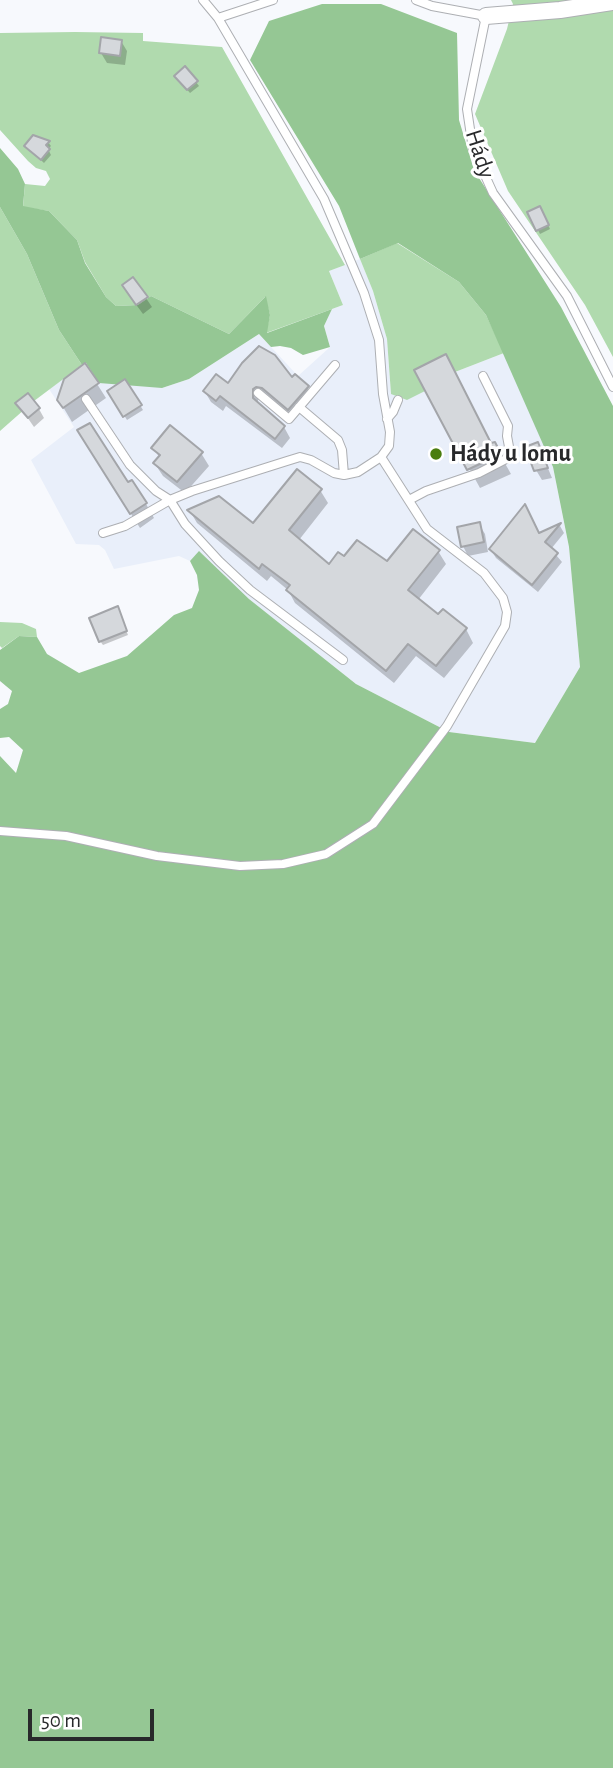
<!DOCTYPE html>
<meta charset="utf-8">
<style>
body{margin:0}
#map{position:relative;width:613px;height:1768px;overflow:hidden;background:#f7f9fd;font-family:"Alegreya Sans",sans-serif}
canvas{display:block}
.scale{position:absolute;left:28px;top:1709px;width:126px;height:32px;box-sizing:border-box;border:4px solid #28292b;border-top:0;padding-left:9px;font-size:21px;line-height:24px;white-space:nowrap;color:#28292b;-webkit-text-stroke:5px #fff;paint-order:stroke}
</style>
<div id="map">
<canvas width="613" height="1768"></canvas>
<div class="scale">50 m</div>
</div>
<script>
const ctx = document.querySelector('canvas').getContext('2d');
ctx.lineJoin = 'round';
function fillPath(path, color) { ctx.fillStyle = color; ctx.fill(path, 'evenodd'); }
const toPath = rows => new Path2D(rows.map(r => 'M' + r).join(''));
function stroke(path, color, width, dash) { ctx.strokeStyle = color; ctx.lineWidth = width; ctx.lineCap = dash ? 'butt' : 'round'; ctx.setLineDash(dash || []); ctx.stroke(path); }
function label(font, color, halo, rows, align = 'center') {
  ctx.font = font + ' "Alegreya Sans",sans-serif'; ctx.lineWidth = 6; ctx.setLineDash([]); ctx.textBaseline = 'middle'; ctx.strokeStyle = halo; ctx.fillStyle = color; for (const [text, x, y, turn = 0] of rows) {
    ctx.save(); ctx.translate(x, y); ctx.rotate((+turn || 0) * Math.PI / 180); ctx.textAlign = isNaN(turn) ? turn : align; if (halo) ctx.strokeText(text, 0, 0); ctx.fillText(text, 0, 0); ctx.restore();
  }
}
fillPath(toPath([
 [360,259,373,291,387,339,391,394,424,391,414,370,446,354,455,372,504,353,553,467,569,547,580,667,535,743,449,732,356,684,249,599,200,552,190,561,179,556,114,569,105,550,99,545,76,544,31,460,74,427,49,389,85,363,162,388,189,379,259,334,298,376,330,347,324,326,332,309,343,305,329,271]
]), '#e9effa');
fillPath(toPath([
 [511,0,613,0,613,357,585,305,508,191,475,114,507,29,513,4],
 [75,32,143,33,143,41,222,47,345,265,329,271,343,305,266,333,270,315,265,297,229,334,151,296,138,305,116,306,106,297,85,262,77,240,49,211,23,207,25,184,45,186,50,179,46,171,36,168,28,161,0,130,0,33],
 [0,207,27,254,59,330,82,365,34,401,0,431],
 [397,243,459,282,486,315,504,353,455,372,445,354,414,370,425,391,407,400,391,394,387,339,373,291,360,259],
 [0,622,22,623,36,629,37,637,19,636,2,648,0,646]
]), '#b0daae');
fillPath(toPath([
 [322,4,381,4,457,33,459,120,474,170,561,307,613,406,613,1768,0,1768,0,756,16,773,23,750,9,737,0,738,0,709,8,704,12,691,0,681,0,650,19,636,37,637,47,654,79,673,127,656,174,615,192,608,199,590,197,575,190,561,199,551,249,599,356,684,449,732,535,743,580,667,569,547,553,467,486,315,459,282,398,243,360,259,339,206,250,60,269,21],
 [0,148,18,169,25,184,23,206,49,211,77,240,85,263,106,297,116,306,138,305,151,296,229,334,266,296,270,315,267,333,332,309,324,326,330,347,303,355,291,348,280,346,271,347,259,334,189,379,162,388,99,383,86,363,82,365,59,330,27,254,0,207]
]), '#95c794');
fillPath(toPath([
 [121,41,127,51,125,65,107,63,101,53],
 [179,80,196,82,199,86,190,93],
 [48,142,51,146,48,149,51,155,44,163,26,146],
 [542,212,550,229,540,234,538,230],
 [133,279,152,307,143,314,129,295],
 [85,365,106,398,72,422,59,400],
 [416,371,491,445,494,444,511,474,480,488],
 [291,380,307,387,313,398,295,419,269,398,263,397,258,400,258,404,284,427,290,438,282,448,226,406,223,411,211,402,205,392,228,385],
 [125,381,143,410,127,420,109,391],
 [18,404,39,409,44,418,34,427],
 [87,445,146,504,154,518,140,528],
 [153,448,201,453,209,466,185,493,163,476,155,464,160,458],
 [542,454,552,478,542,480,536,470],
 [320,490,328,503,299,540,329,566,344,559,387,564,438,551,446,564,418,600,438,617,466,629,473,643,444,678,416,656,394,683,295,603,288,590,271,576,267,581,197,523,190,511,254,525],
 [479,524,485,534,488,552,468,556,463,546],
 [560,526,564,533,551,549,562,562,538,592,496,558,491,550],
 [119,613,128,635,103,645,100,641]
]), '#0003');
const building = toPath([
 [101,37,122,40,120,56,99,53,101,37],
 [185,66,198,81,187,90,174,76,185,66],
 [33,135,50,141,46,145,50,149,41,160,24,146,33,135],
 [540,206,549,225,536,231,527,212,540,206],
 [133,277,148,297,136,305,122,285,133,277],
 [259,346,275,355,292,377,295,374,309,386,288,410,262,388,256,387,253,389,253,398,285,426,275,439,220,396,216,401,203,391,216,374,228,383,242,363,259,346],
 [446,354,491,443,495,442,501,454,467,470,414,370,446,354],
 [85,363,99,383,63,408,57,400,64,379,85,363],
 [125,379,142,405,123,417,107,391,125,379],
 [28,393,40,408,28,418,15,403,28,393],
 [90,423,128,482,132,480,147,503,130,514,77,430,90,423],
 [170,425,203,452,177,482,153,463,160,455,151,448,170,425],
 [538,442,548,468,534,471,525,447,538,442],
 [297,469,322,489,289,530,329,564,338,552,344,556,357,540,387,561,413,529,440,550,408,590,438,614,443,609,467,628,436,666,408,644,386,671,286,590,290,585,262,564,259,569,187,510,219,496,253,523,297,469],
 [525,504,539,533,561,523,545,542,558,553,532,585,489,549,525,504],
 [480,522,484,542,461,547,457,527,480,522],
 [118,606,127,631,99,642,89,618,118,606]
]);
fillPath(building, '#d5d8dc');
stroke(building, '#a3a5a9', 2);
const lane = toPath([
 [203,0,218,18,273,0],
 [416,0,432,6,486,16,467,109,473,149,493,193,567,296,613,387],
 [258,393,289,419,335,365],
 [86,399,130,465,156,491,170,500,185,524,219,561,250,590,343,660],
 [299,407,338,440,342,450,344,475],
 [387,419,393,412,398,400],
 [409,500,426,491,479,473,506,459,510,452,507,436,508,426,483,376],
 [103,533,125,526,170,500,192,491,287,461,300,457,311,460,334,473,344,475,358,472,381,457],
 [0,831,66,836,157,856,240,866,283,864,326,854,373,824,447,726,505,626,507,612,503,598,484,573,427,529,381,457,389,446,390,432,383,394,379,340,364,293,324,199,218,18]
]);
const street = toPath([
 [486,16,560,10,613,2]
]);
stroke(lane, '#adafb3', 10);
stroke(street, '#adafb3', 18);
stroke(lane, '#fff', 8);
stroke(street, '#fff', 16);
for (const [x, y, r, color] of [
 [436,454,7,"#4a7d0e"]
]) { const dot = new Path2D(); dot.arc(x, y, r, 0, 2 * Math.PI); ctx.fillStyle = color; ctx.fill(dot); stroke(dot, '#fff', 2.5); }
label('24px', '#28292b', '#fff', [
 ["Hády",480,154,72]
]);
label('bold 24px', '#28292b', '#fff', [
 ["Hády u lomu",450,454]
], 'left');
</script>
